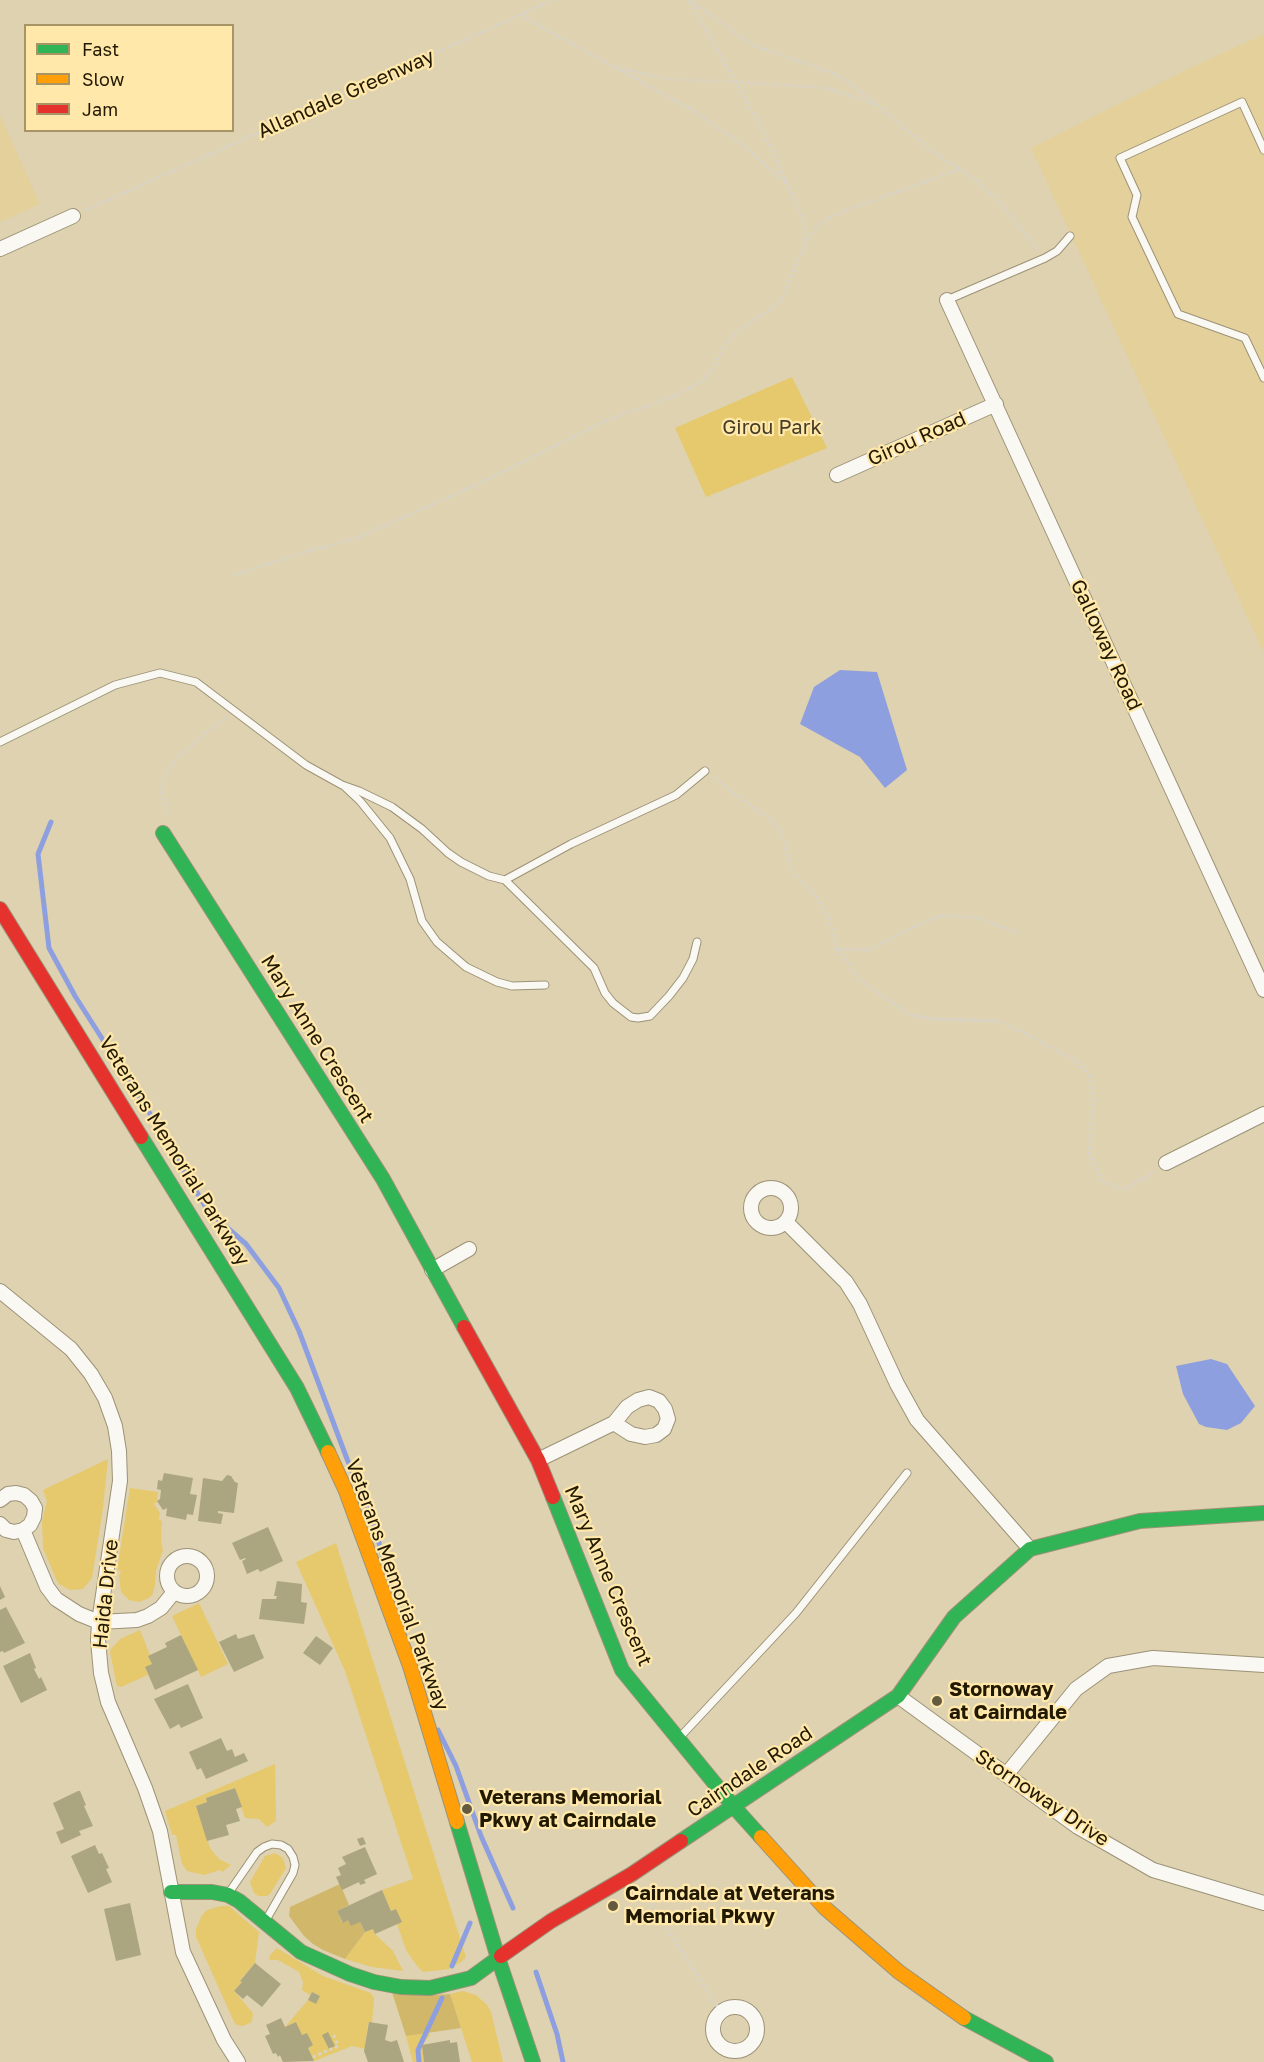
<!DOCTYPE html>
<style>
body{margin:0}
#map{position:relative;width:1264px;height:2062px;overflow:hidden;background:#ded2b0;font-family:"Golos Text",sans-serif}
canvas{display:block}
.legend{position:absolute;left:24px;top:24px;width:210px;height:108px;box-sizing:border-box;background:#ffe8a9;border:2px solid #a79566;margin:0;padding:8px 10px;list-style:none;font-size:18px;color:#221902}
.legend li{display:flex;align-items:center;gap:12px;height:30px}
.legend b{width:30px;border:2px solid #a79566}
</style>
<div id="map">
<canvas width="1264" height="2062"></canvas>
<ul class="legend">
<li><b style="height:8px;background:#30b455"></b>Fast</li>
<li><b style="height:8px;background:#ff9f0a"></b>Slow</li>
<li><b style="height:8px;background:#e5322d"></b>Jam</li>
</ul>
</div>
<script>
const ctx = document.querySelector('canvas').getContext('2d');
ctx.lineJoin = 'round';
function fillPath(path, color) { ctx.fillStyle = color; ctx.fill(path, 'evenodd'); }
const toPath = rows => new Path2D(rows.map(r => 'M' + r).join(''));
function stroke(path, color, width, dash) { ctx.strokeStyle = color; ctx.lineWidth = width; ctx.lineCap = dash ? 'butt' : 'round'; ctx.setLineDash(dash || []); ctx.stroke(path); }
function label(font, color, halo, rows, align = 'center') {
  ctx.font = font + ' "Golos Text",sans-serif'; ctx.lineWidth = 4.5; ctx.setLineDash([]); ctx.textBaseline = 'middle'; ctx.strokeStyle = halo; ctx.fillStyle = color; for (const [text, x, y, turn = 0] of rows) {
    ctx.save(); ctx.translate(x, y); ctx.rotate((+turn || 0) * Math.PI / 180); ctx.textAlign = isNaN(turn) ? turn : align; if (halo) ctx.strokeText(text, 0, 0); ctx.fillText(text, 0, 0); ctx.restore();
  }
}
fillPath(toPath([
 [1264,34,1264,653,1031,148,1188,69],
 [0,115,40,204,0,222]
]), '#e4d09b');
fillPath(toPath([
 [792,377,827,448,706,497,675,428],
 [108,1459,103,1508,92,1578,83,1589,70,1590,59,1584,56,1579,43,1548,42,1522,47,1501,43,1490],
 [130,1488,158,1492,157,1502,154,1504,160,1513,159,1520,162,1521,161,1541,163,1550,156,1571,155,1585,153,1594,149,1598,139,1602,129,1600,121,1592,119,1576,121,1571,117,1570],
 [336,1543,466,1957,461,1962,449,1969,423,1972,417,1966,406,1950,397,1924,396,1909,391,1911,382,1890,413,1879,345,1671,296,1562],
 [199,1603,228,1664,201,1677,172,1616],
 [140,1630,150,1655,148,1656,152,1664,145,1668,148,1675,121,1687,117,1686,110,1652,111,1649,120,1639],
 [275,1764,276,1821,267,1827,259,1819,245,1818,235,1788,206,1798,207,1802,196,1806,210,1848,219,1859,231,1865,222,1872,220,1870,204,1875,187,1871,182,1864,176,1835,172,1835,165,1811],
 [275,1853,283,1858,286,1868,270,1894,267,1896,258,1896,254,1893,250,1882,265,1856],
 [221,1906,229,1906,259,1932,255,1963,240,1980,242,1982,234,1991,253,2013,252,2022,243,2026,237,2025,234,2022,196,1937,196,1929,202,1915,207,1910],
 [373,1929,375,1934,393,1951,403,1971,372,1967,345,1959,365,1932],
 [277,1948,323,1976,371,1993,374,1999,372,2023,368,2023,365,2049,352,2046,314,2061,308,2048,313,2045,307,2033,302,2035,296,2022,285,2027,308,2000,316,2004,320,1996,312,1992,310,1995,302,1990,303,1982,299,1972,278,1960,269,1960,270,1955],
 [463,1991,476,1995,487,2005,491,2012,503,2062,472,2062,450,1994],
 [429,2032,430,2035,422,2045,424,2062,413,2062,406,2036]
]), '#e6c96d');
fillPath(toPath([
 [340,1884,349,1905,337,1911,342,1922,348,1920,360,1922,365,1932,345,1959,323,1950,313,1944,304,1936,289,1916,290,1907],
 [391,1989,436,1995,450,1994,461,2028,406,2036]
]), '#d1b76a');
fillPath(toPath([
 [840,670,877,672,907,770,885,788,860,757,800,724,814,687],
 [1211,1359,1227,1364,1255,1406,1241,1423,1227,1430,1206,1427,1199,1424,1183,1394,1176,1366]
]), '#8e9fe0');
stroke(toPath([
 [51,822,38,854,49,948,75,996,154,1120,208,1211,246,1244,279,1288,299,1331,347,1459,372,1518,393,1593],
 [438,1730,456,1766,481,1836,513,1908],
 [452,1966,470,1923],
 [536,1972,557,2034,563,2062],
 [419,2062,418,2050,442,1998]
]), '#8e9fe0', 5);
fillPath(toPath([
 [164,1473,193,1478,190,1494,197,1495,193,1515,187,1514,186,1520,166,1516,167,1508,163,1510,157,1501,160,1499,161,1490,157,1489,158,1480,162,1481],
 [227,1475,231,1476,235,1482,238,1483,234,1513,218,1511,218,1513,223,1514,221,1524,198,1521,203,1478,222,1481],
 [268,1527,283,1561,260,1572,258,1569,247,1574,242,1561,246,1559,245,1558,240,1560,232,1543],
 [277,1581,302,1584,301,1602,307,1603,304,1624,259,1619,262,1599,276,1599,277,1596,274,1596],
 [0,1586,5,1597,0,1600],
 [6,1607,25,1643,4,1653,3,1651,0,1652,0,1610],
 [236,1634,238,1639,254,1634,264,1658,234,1672,219,1642],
 [181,1635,198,1670,155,1690,145,1667,152,1664,148,1656,167,1647,165,1643],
 [316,1636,333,1648,320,1665,303,1653],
 [30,1653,36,1668,34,1669,39,1679,41,1677,47,1690,21,1703,3,1666],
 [188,1684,203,1718,181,1728,179,1724,170,1729,154,1699],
 [221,1738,227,1751,232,1749,235,1757,244,1753,248,1761,206,1779,201,1768,197,1770,189,1752],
 [235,1788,242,1807,236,1809,240,1821,226,1825,229,1835,207,1841,196,1806,207,1802,206,1798],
 [78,1791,80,1791,86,1805,84,1806,93,1826,79,1831,81,1835,61,1844,56,1832,64,1829,53,1803],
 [363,1837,366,1844,360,1846,357,1839],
 [95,1845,99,1854,102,1853,109,1868,106,1869,112,1882,88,1893,71,1856],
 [365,1847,377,1874,364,1880,366,1883,360,1885,359,1882,342,1890,336,1877,341,1875,338,1868,346,1864,342,1857],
 [382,1890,391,1911,396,1909,402,1922,375,1934,373,1929,365,1932,360,1922,351,1926,348,1920,343,1923,337,1911],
 [130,1903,141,1955,116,1961,104,1909],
 [255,1963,281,1984,262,2007,247,1995,243,1999,234,1991,242,1982,240,1981],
 [312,1992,320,1996,316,2004,308,2000],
 [281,2018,285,2027,296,2022,302,2035,307,2033,313,2045,308,2048,314,2061,283,2062,280,2055,278,2057,276,2053,273,2054,265,2036,270,2034,266,2025],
 [369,2022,388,2025,385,2040,391,2042,397,2040,404,2062,368,2062,364,2051],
 [328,2032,335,2046,329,2049,322,2035],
 [450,2040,450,2043,457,2042,460,2062,424,2062,422,2045]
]), '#aba580');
const lane = toPath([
 [1264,150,1242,102,1120,158,1137,195,1132,217,1178,314,1245,338,1264,378],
 [947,300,1045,258,1057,251,1070,236],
 [0,742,115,685,160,673,196,682,306,765,342,785,359,791,392,807,422,829,448,853,461,862,489,876,505,880,594,968,605,993,613,1003,631,1017,638,1018,650,1016,669,996,683,978,693,959,697,942],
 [344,786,360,801,390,838,410,879,422,921,437,942,466,967,497,982,512,986,545,985],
 [505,880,571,844,676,795,705,771],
 [680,1737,796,1613,907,1473],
 [228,1894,257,1852,264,1847,272,1844,281,1845,288,1849,293,1857,295,1865,293,1873,266,1920]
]);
const street = toPath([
 [0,249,73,216],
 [947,300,1264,990],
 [837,475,996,404],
 [1166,1163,1264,1114],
 '751 1208a20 20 0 1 1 40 0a20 20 0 1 1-40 0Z',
 [786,1222,846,1282,860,1304,897,1384,917,1420,1030,1549],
 [432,1270,469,1249],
 [0,1291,71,1349,91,1374,105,1398,115,1426,119,1451,120,1481,99,1622,98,1640,101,1673,108,1702,145,1788,160,1831,183,1952,224,2040,238,2062],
 [538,1460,614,1423,627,1407,638,1400,649,1397,659,1401,665,1409,668,1419,664,1429,656,1435,645,1437,631,1434,614,1423],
 [0,1500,8,1494,16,1493,24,1495,31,1501,35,1508,34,1517,30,1525,23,1530,14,1532,6,1530,0,1524],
 [23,1530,47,1587,56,1599,79,1614,99,1622,137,1620,148,1616,161,1608,174,1592],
 '167 1576a20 20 0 1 1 40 0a20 20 0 1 1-40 0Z',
 [898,1696,1078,1827,1153,1870,1264,1903],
 [1006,1775,1076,1689,1108,1666,1153,1658,1264,1665],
 '713 2029a22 22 0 1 1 44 0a22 22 0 1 1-44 0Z'
]);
const fast = toPath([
 [163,833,383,1179,464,1327],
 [141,1137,297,1388,328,1452],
 [553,1497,622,1670,734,1807,761,1837],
 [457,1822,498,1958,533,2062],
 [681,1841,898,1696,954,1617,1030,1549,1140,1521,1264,1513],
 [171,1892,212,1892,228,1895,239,1901,301,1952,350,1974,374,1982,401,1987,430,1988,471,1978,501,1956],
 [964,2018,1046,2062]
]);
const slow = toPath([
 [328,1452,346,1491,410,1666,457,1822],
 [761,1837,825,1908,899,1972,964,2018]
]);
const jam = toPath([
 [0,909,141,1137],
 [464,1327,538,1460,553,1497],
 [501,1956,551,1921,632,1874,681,1841]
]);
stroke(lane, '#9c9277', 9);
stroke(street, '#9c9277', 16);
stroke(fast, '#9c9277', 16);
stroke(slow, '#9c9277', 16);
stroke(jam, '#9c9277', 16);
stroke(toPath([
 [689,0,753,45,835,74,867,96,928,148,975,179,998,200,1038,250],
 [690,2,762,128,804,221,805,242],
 [520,15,689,108,739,142,787,183],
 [622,69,667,79,736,82,826,88,875,104],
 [86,210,553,0],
 [234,575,308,551,357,538,478,484,608,420,679,394,702,381,714,367,724,346,738,331,780,302,805,245,813,231,822,222,842,212,960,169],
 [714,778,770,820,781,832,793,874,810,889,828,915,837,949,869,950,919,924,944,915,977,918,1019,933],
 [169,817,160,789,166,772,180,755,225,717],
 [837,949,860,980,910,1015,936,1019,997,1021,1020,1031,1076,1061,1090,1077,1093,1101,1089,1154,1103,1182,1124,1189,1156,1172],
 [641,1888,721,2012],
 [313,2057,338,2046,333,2033]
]), '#d7d3c9', 3, [3, 3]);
stroke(lane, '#faf8f3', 7);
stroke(street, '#faf8f3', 14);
stroke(fast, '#30b455', 14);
stroke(slow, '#ff9f0a', 14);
stroke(jam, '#e5322d', 14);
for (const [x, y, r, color] of [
 [937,1701,6,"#645a3f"],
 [467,1809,6,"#645a3f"],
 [613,1906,6,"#645a3f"]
]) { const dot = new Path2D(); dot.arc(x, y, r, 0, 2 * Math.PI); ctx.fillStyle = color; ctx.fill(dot); stroke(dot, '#ffe8a9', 2); }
label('20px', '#221902', '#ffe8a9', [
 ["Allandale Greenway",346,94,-24],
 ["Girou Road",917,439,-24],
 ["Galloway Road",1106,645,65],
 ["Mary Anne Crescent",317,1039,58],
 ["Veterans Memorial Parkway",174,1151,58],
 ["Mary Anne Crescent",608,1576,67],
 ["Veterans Memorial Parkway",397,1585,70],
 ["Haida Drive",106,1594,-84],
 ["Cairndale Road",750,1772,-34],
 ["Stornoway Drive",1042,1798,34]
]);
label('20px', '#453c25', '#ffe8a9', [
 ["Girou Park",772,428]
]);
label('bold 20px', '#221902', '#ffe8a9', [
 ["Stornoway",949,1690],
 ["at Cairndale",949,1713],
 ["Veterans Memorial",479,1798],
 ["Pkwy at Cairndale",479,1821],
 ["Cairndale at Veterans",625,1894],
 ["Memorial Pkwy",625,1917]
], 'left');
</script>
